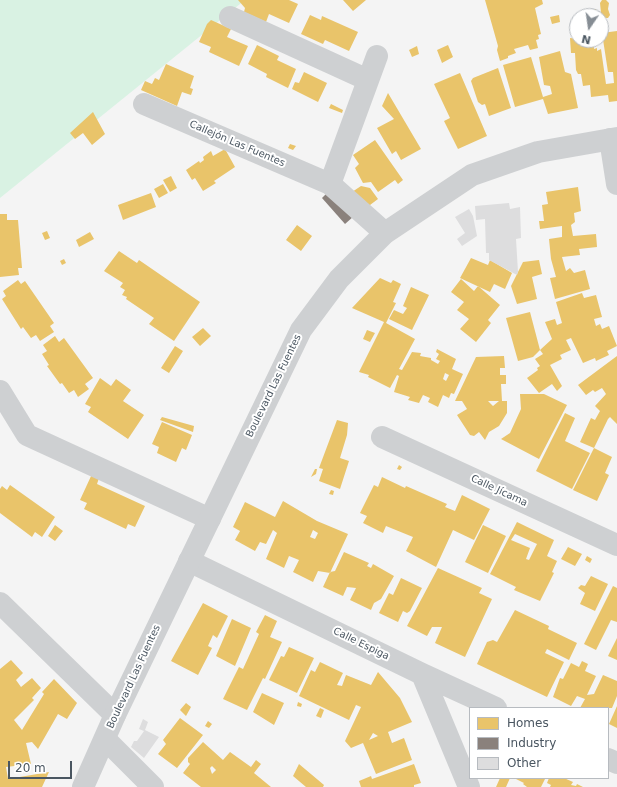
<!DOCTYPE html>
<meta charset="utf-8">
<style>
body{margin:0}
#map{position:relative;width:617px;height:787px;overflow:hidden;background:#f4f4f4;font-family:"DejaVu Sans",sans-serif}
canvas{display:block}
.legend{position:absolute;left:469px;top:707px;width:140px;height:72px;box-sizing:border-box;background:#fff;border:1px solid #b7bbc0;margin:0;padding:5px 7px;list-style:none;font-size:12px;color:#4a5661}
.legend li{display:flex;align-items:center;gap:8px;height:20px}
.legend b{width:20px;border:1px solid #b7bbc0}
.north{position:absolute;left:569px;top:8px;width:40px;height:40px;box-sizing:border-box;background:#fff;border:1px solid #b7bbc0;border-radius:50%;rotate:193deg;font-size:11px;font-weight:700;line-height:16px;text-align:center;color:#4a5661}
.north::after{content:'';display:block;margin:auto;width:14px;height:18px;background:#868d94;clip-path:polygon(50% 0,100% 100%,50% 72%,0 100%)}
.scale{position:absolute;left:8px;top:761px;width:64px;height:18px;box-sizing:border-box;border:2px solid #4a5661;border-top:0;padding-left:5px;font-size:12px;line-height:14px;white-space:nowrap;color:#4a5661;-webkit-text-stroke:3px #fff;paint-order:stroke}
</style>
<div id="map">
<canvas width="617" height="787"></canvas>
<ul class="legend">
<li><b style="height:11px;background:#e9c46a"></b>Homes</li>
<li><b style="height:11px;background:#8a817c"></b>Industry</li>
<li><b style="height:11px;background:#ddddde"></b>Other</li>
</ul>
<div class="north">N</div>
<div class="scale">20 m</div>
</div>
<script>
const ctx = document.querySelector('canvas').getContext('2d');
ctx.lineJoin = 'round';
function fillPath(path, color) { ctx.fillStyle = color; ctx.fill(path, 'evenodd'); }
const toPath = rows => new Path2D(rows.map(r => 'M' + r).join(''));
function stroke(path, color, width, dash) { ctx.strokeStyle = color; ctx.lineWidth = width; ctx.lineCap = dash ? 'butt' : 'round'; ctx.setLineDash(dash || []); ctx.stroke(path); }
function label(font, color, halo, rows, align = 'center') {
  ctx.font = font + ' "DejaVu Sans",sans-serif'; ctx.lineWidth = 4; ctx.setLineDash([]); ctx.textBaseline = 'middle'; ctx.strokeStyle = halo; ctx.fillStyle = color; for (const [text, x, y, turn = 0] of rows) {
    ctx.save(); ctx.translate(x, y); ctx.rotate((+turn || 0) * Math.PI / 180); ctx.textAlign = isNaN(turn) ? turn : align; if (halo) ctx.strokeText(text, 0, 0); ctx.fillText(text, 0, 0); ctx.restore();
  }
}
fillPath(toPath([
 [0,0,245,0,0,198]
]), '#d9f2e3');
fillPath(toPath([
 [238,0,289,0,298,4,289,23,269,14,266,22,244,12,245,8],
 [343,0,366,0,353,11],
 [485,0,542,0,543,4,535,8,541,34,538,35,539,39,536,40,538,48,530,50,528,45,514,49,516,53,508,56,508,58,500,61,497,50,498,46],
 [602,0,606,0,609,3,608,9,610,15,608,18,602,18,601,13,600,3],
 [596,9,597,16,584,16,583,11],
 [310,15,321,20,322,16,358,32,349,51,325,40,323,44,301,34],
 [559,15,560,22,552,24,550,17],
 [211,20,231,29,227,37,248,46,239,66,209,52,211,47,199,42,207,24],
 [617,31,617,101,609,102,608,95,591,97,590,85,583,86,581,74,578,74,576,70,575,53,571,53,570,38,593,40,594,49,597,48,597,51,601,49,606,84,614,83,613,72,608,72,602,33],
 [257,45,279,56,277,60,296,69,288,88,266,77,267,74,248,64],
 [448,45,453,57,442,63,437,50],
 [417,46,419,54,412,57,409,50],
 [560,51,565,72,571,74,578,108,548,114,543,99,515,107,503,65,531,57,543,97,552,94,550,86,544,85,539,57],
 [166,64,194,76,190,88,193,89,191,95,182,92,177,106,141,90,145,81,152,84,155,78,159,80],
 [498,68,511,108,489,116,485,104,482,105,478,102,471,81,473,78],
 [304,72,327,83,318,102,292,89,295,82,299,83],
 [460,73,487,136,458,149,444,121,450,118,434,84],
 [388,93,421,149,401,160,396,151,392,154,377,128,394,119,382,106],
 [331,104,343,110,342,113,329,108],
 [93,112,105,134,92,145,83,133,75,139,70,133],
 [375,140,403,180,398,184,395,180,378,192,371,182,363,183,355,168,359,164,353,155],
 [290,144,296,146,293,150,288,148],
 [225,149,235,167,214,181,216,183,203,191,195,178,192,180,186,170,199,161,200,163,204,160,203,157,211,151,213,156],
 [171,176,177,188,170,192,163,180],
 [163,184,168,193,159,198,154,189],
 [361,186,370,188,378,199,366,208,352,192],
 [578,187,581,211,574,213,575,222,571,225,573,236,596,234,597,247,579,249,580,255,562,257,566,271,570,268,574,273,585,270,590,289,555,299,550,278,556,277,551,259,549,239,562,237,562,226,540,229,539,221,544,221,542,205,548,204,546,192],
 [151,193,156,207,123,220,118,205],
 [0,214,7,214,7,220,18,220,22,268,18,268,19,275,0,277],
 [297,225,312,236,301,251,286,240],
 [47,231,50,238,45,240,42,233],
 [90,232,94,239,79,247,76,240],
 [119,251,137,263,139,260,200,302,174,341,149,324,154,318,126,299,127,297,122,295,125,290,120,287,123,283,104,271],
 [471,258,488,265,490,260,512,273,505,289,494,284,490,292,460,278],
 [64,259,66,263,62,265,60,261],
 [539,260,542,274,532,277,537,299,517,304,511,286,523,262],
 [380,278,391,283,393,280,401,284,393,302,396,303,386,323,415,339,399,369,402,370,412,352,421,353,420,356,431,358,431,360,438,364,440,361,436,359,439,354,436,352,437,349,456,359,452,369,463,374,454,394,451,393,449,398,443,395,438,407,428,402,430,398,423,395,419,403,408,400,410,397,394,392,399,376,397,375,390,388,368,377,369,375,359,372,384,322,352,308],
 [445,373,449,375,446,381,443,379],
 [461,279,474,291,478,286,500,305,488,320,491,323,476,342,460,329,469,319,457,310,464,302,451,292],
 [18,280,21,284,25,281,54,323,50,326,54,332,40,341,36,335,31,338,23,327,21,329,2,299,6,296,3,291],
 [411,287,429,295,412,330,389,319,394,310,403,314,407,308,403,306],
 [582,293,584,298,596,295,602,317,594,319,596,326,600,324,602,329,609,326,617,346,607,351,609,355,596,361,595,358,583,363,571,338,566,340,571,350,560,355,562,359,550,365,562,386,557,391,552,384,539,393,527,378,538,370,537,368,540,366,535,359,543,354,540,350,552,339,545,322,555,319,557,325,562,323,556,302],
 [530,312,540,350,533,357,518,361,506,318],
 [203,328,211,336,200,346,192,337],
 [367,330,375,333,370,342,363,339],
 [55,336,59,342,64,338,93,378,85,384,89,389,78,397,74,390,69,393,62,383,60,384,47,366,49,365,42,354,47,351,43,345],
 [175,346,183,351,169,373,161,368],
 [504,356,505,368,500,368,500,375,506,375,506,384,501,384,502,401,507,401,507,413,499,426,489,432,485,440,479,432,474,436,470,435,457,415,467,409,462,401,455,401,476,357],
 [488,401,499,401,493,406],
 [617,356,617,424,610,417,608,419,594,448,612,457,605,473,609,475,597,501,573,490,594,448,580,442,591,418,595,420,600,411,595,406,606,394,602,388,595,392,593,390,586,395,578,385],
 [100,378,111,386,116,379,131,390,123,401,144,415,128,439,88,412,91,407,85,404],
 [520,394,544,394,567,405,539,459,501,439,510,433,521,409],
 [565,413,575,418,565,441,590,453,572,489,536,471],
 [162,417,194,426,193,432,160,420],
 [337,420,348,423,347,435,340,458,349,461,340,489,319,481,323,469,319,468],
 [162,422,192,435,186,450,182,448,176,462,157,453,159,447,152,444],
 [399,465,402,467,400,470,397,469],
 [315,469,317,469,316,474,311,477],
 [92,474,99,478,97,484,145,506,135,527,128,524,126,529,84,509,87,503,80,500],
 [382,477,405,488,406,486,447,504,445,507,455,511,462,495,490,509,474,540,453,530,436,567,406,551,413,537,386,526,383,533,363,523,367,516,360,513,374,485,378,487],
 [10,485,55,517,42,537,35,532,32,537,0,513,0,489,2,486,7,490],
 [331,490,334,491,333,495,329,494],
 [283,501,317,521,348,534,330,573,318,571,313,582,293,572,299,560,289,556,284,568,266,559,277,533,273,530,266,544,260,542,255,551,235,540,240,531,233,527,245,502,275,517],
 [313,530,318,533,315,539,310,537],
 [517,522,554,540,547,556,557,561,552,572,554,573,540,601,514,590,516,587,490,574],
 [515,534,537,544,529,560,526,559,530,548,511,540],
 [55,525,63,531,55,541,48,536],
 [483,525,506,536,488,573,465,562],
 [568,547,582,554,575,566,561,559],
 [344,552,369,563,367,566,371,568,373,564,394,576,381,599,374,603,371,610,350,600,356,588,347,587,343,596,323,587,330,572,335,571],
 [587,556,592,559,590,563,585,560],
 [438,568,482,588,479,593,492,599,465,657,435,643,442,627,432,627,427,636,407,626],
 [591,576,608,584,595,611,580,604,585,593,578,588,581,585,585,586],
 [401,578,422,588,410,611,407,613,403,611,398,622,379,613,389,593,393,595],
 [613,586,617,588,617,622,611,620,596,650,584,644],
 [203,603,228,616,217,638,213,635,208,646,212,648,198,675,171,661],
 [515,610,549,626,548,629,577,643,569,660,547,649,545,653,564,662,547,697,477,664,487,642,493,640,497,642],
 [265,615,277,621,270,637,282,642,265,679,263,678,247,710,223,699,239,667,243,669,259,634,256,632],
 [232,619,251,628,235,666,216,656],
 [617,638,617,660,608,656],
 [289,647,314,658,297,693,269,680,281,656,284,657],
 [11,660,23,673,16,680,21,687,32,678,41,688,32,698,34,700,14,720,22,730,44,694,42,692,54,679,77,703,67,719,58,714,38,749,32,742,26,743,31,764,6,767,8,779,49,772,42,787,0,787,0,669],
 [582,661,588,664,585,671,596,676,587,695,594,694,603,675,617,681,617,696,612,708,580,708,585,699,577,696,571,706,553,697,560,678,563,679,571,663,579,667],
 [320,662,343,673,337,685,342,686,346,675,371,685,378,672,400,698,412,722,388,732,392,743,404,738,412,760,376,774,363,743,351,748,345,741,361,707,356,705,349,720,299,696,311,670,315,672],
 [373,733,378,736,369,740],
 [262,693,284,703,274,725,253,712],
 [298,702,302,704,301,707,297,706],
 [186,703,191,707,186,716,180,710],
 [617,706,617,728,609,724],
 [320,708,324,710,321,718,316,716],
 [180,718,203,735,177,768,158,754,166,744,163,740],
 [208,721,212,724,209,728,205,726],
 [203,742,223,760,230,752,251,767,256,760,261,764,254,773,271,787,201,787,183,773,190,764,188,762,188,758],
 [212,766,216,770,212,774,210,768],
 [299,764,324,785,323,787,306,787,293,776],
 [414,764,421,783,414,785,414,787,361,787,359,781,371,776,372,779],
 [500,778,510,778,506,787,496,787],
 [514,778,543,778,545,779,541,787,527,787,523,784,524,783],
 [549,778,564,778,573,782,571,785,576,786,577,784,583,787,550,787,551,785,547,783]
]), '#e9c46a');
fillPath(toPath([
 [331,189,354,216,345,224,322,198]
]), '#8a817c');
fillPath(toPath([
 [509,203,510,209,520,207,521,238,516,239,518,272,517,275,489,260,489,253,486,253,485,219,476,220,475,206],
 [469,209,473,216,477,236,462,246,457,239,465,233,455,217],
 [143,719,148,722,145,730,159,737,144,758,131,747,134,741,137,741,144,731,139,729]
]), '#ddddde');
stroke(toPath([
 [230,17,368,80],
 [144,104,330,184,385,233],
 [610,139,617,184],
 [330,184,377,56],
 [0,391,27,435,210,519],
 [382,437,617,545],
 [189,561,422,674,496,708],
 [0,603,115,715],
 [422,674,469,787],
 [105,739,153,787],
 [608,759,617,763]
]), '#ced0d2', 22);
stroke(toPath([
 [83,787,115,715,301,330,339,279,385,233,472,175,538,152,617,138]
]), '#ced0d2', 22);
label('10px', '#4a5661', '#fff', [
 ["Callejón Las Fuentes",237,144,23],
 ["Boulevard Las Fuentes",274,386,-64],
 ["Calle Jícama",499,491,25],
 ["Calle Espiga",361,644,26],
 ["Boulevard Las Fuentes",134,677,-65]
]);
</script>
